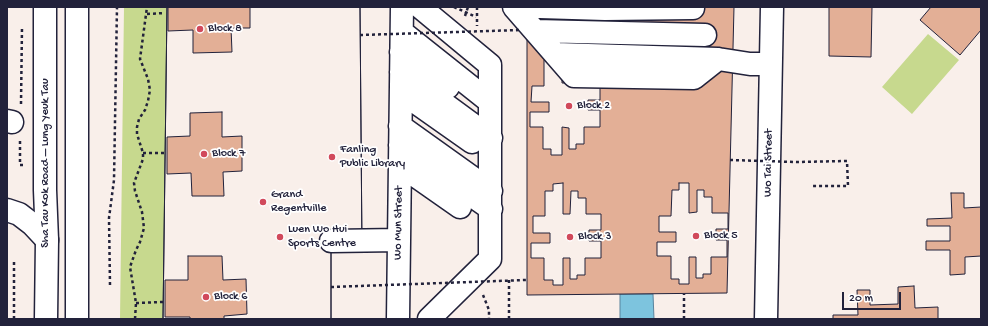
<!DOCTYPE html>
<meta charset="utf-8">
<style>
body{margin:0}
#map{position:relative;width:988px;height:326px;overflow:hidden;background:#f9efea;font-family:"Gochi Hand",sans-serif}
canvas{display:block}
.frame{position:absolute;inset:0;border:8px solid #22223b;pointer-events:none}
.scale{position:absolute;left:842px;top:292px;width:59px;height:18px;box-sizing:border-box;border:2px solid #22223b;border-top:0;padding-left:5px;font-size:12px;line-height:14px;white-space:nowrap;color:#22223b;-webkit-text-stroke:3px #fff;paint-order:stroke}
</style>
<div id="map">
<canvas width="988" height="326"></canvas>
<div class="frame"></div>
<div class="scale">20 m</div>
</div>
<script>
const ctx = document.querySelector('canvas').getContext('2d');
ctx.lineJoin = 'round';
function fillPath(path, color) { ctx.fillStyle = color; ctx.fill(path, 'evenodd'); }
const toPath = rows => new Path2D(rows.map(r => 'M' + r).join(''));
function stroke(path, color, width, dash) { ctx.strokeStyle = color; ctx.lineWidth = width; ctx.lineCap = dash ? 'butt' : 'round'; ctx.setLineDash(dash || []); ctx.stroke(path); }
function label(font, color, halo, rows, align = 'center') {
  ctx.font = font + ' "Gochi Hand",sans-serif'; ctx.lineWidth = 3.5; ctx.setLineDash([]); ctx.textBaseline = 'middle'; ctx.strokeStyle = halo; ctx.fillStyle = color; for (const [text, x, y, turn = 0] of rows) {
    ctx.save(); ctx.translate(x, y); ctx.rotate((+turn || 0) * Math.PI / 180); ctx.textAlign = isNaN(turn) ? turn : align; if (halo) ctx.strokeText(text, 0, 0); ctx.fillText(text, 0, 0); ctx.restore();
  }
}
fillPath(toPath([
 [124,7,167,7,163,319,120,319],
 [928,34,959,60,912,114,882,87]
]), '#c7d98e');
const water = toPath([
 [620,294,653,294,654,319,620,319,620,294]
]);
fillPath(water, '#7dc4de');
stroke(water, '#59839d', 1);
const building = toPath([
 [167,7,360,7,362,251,331,252,331,319,163,319,167,7],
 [167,7,360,7,362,251,331,252,331,319,163,319,167,7],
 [168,7,250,7,250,28,231,28,232,52,193,53,193,30,168,31,168,7],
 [527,7,734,7,727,293,527,295,527,7],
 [829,7,872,7,871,57,829,56,829,7],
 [931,7,981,7,981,30,960,55,920,20,931,7],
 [562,53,562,83,600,83,600,100,588,100,588,110,600,110,600,127,584,127,584,144,576,144,576,149,569,149,569,128,562,127,562,155,551,155,551,149,543,149,543,127,530,127,530,112,549,112,549,102,531,102,532,86,544,86,544,60,552,60,562,53],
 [222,112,222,137,242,136,242,171,223,172,224,196,192,196,191,173,167,174,167,137,190,136,190,113,222,112],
 [563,183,563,214,570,214,571,191,578,191,578,198,586,198,586,214,601,214,601,230,589,230,589,241,601,241,601,258,585,258,585,275,577,275,577,279,570,279,570,258,563,258,563,285,553,285,553,280,544,280,544,258,531,258,531,243,550,243,550,233,533,233,533,216,545,216,545,191,553,191,553,184,563,183],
 [679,183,689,183,689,213,697,212,697,190,704,190,704,197,712,197,712,213,728,213,728,229,716,229,716,240,727,240,727,257,711,257,711,274,703,274,703,278,696,278,696,257,689,257,689,284,679,284,679,279,671,279,671,256,657,256,657,242,676,242,676,232,659,232,659,216,671,216,672,190,679,190,679,183],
 [951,193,964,193,964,208,981,207,981,256,965,257,965,274,950,275,950,250,926,250,926,241,950,241,950,226,927,226,927,219,952,218,951,193],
 [188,256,222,256,223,280,246,279,247,314,224,316,224,319,190,319,190,317,165,317,165,280,188,280,188,256],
 [914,286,915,308,938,307,938,319,833,319,833,315,858,315,857,290,870,290,870,305,898,304,898,287,914,286]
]);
fillPath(building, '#e3af96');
stroke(building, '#22223b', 1);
const minor = toPath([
 [420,7,490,65,490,259,429,319],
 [514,7,574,76,694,78,718,59],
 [540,7,605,9,693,8],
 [535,31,705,35],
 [402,32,490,102],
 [401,52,448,87],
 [555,54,718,59,750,64,760,64],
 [401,72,491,138],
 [401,92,472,142],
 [7,121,12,122],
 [400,126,491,191],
 [400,145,491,209],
 [400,165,460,207],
 [7,210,19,214,32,224,47,240],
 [331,241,399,240],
 [398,319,402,7],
 [766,319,772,7]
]);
const major = toPath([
 [45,7,45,190,47,240,46,319],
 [77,7,77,319]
]);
stroke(minor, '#22223b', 25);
stroke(major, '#22223b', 25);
stroke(toPath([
 [477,7,477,26],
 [147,14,165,13],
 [465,16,468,7],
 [21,104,22,27],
 [20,141,20,165,25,165],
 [143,153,165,153],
 [509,280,509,319],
 [110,285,109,218,114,180,117,7],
 [483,295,489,310,489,319],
 [136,303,163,302],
 [14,319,14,261],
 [135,319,136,303,130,267,136,250,140,242,144,228,142,212,135,191,134,183,143,159,143,153,137,134,137,127,139,119,145,110,148,101,150,90,148,79,140,59,147,7],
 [684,319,684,294]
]), '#22223b', 2.5, [3, 3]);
stroke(minor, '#fff', 22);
stroke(major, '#fff', 22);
stroke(toPath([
 [454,7,476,17],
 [360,35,521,30],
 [730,160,796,162,847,161,848,186,812,186],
 [331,287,526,280]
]), '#22223b', 2.5, [3, 3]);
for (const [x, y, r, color] of [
 [200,29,4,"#d1495b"],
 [569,106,4,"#d1495b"],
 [204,154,4,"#d1495b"],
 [332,157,4,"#d1495b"],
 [263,202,4,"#d1495b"],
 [696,236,4,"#d1495b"],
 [280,237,4,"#d1495b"],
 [570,237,4,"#d1495b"],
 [206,297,4,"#d1495b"]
]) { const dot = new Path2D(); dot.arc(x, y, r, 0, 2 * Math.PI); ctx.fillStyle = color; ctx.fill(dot); stroke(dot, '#fff', 1.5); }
label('12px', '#22223b', '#fff', [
 ["Block 8",208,29],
 ["Block 2",577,106],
 ["Fanling",340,150],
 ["Public Library",340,164],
 ["Block 7",212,154],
 ["Grand",271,195],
 ["Regentville",271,209],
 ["Luen Wo Hui",288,230],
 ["Sports Centre",288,244],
 ["Block 5",704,236],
 ["Block 3",578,237],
 ["Block 6",214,297]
], 'left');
label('12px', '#22223b', '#fff', [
 ["Sha Tau Kok Road – Lung Yeuk Tau",46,163,-90],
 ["Wo Tai Street",769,163,-89],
 ["Wo Mun Street",399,223,-89]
]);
</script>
